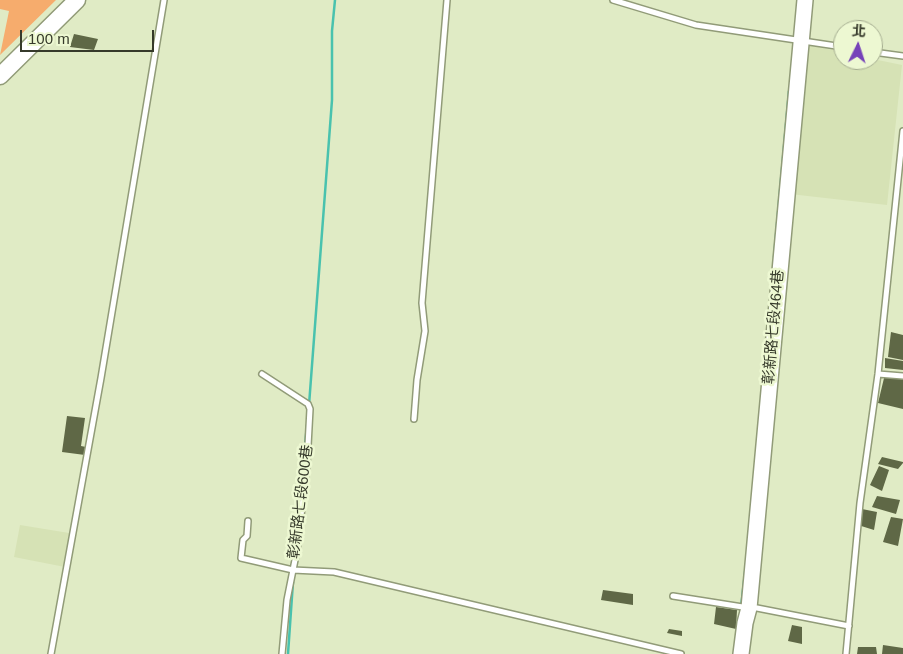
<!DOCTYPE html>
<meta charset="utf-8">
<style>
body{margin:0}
#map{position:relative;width:903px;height:654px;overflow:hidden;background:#e0ebc5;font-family:Helvetica,"Noto Sans TC",sans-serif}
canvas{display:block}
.north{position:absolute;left:833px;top:20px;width:50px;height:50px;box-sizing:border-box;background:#edf8d2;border:1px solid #a4ac8f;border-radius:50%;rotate:4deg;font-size:14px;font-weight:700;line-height:20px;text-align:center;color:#363a2b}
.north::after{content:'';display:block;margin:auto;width:18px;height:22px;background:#7642b9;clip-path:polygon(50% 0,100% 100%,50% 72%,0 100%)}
.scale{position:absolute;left:20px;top:30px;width:134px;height:22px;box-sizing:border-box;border:2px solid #363a2b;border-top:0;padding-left:6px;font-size:15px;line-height:18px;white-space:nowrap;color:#363a2b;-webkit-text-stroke:4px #edf8d2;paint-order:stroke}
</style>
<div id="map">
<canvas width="903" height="654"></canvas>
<div class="north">北</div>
<div class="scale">100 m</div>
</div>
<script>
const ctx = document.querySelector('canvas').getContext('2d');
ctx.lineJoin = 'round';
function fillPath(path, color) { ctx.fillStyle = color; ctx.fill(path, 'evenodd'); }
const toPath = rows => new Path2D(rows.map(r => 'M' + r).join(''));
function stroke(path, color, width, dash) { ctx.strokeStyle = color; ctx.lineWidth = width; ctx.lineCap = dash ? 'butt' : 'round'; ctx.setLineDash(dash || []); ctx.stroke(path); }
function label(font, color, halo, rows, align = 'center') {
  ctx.font = font + ' Helvetica,"Noto Sans TC",sans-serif'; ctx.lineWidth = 5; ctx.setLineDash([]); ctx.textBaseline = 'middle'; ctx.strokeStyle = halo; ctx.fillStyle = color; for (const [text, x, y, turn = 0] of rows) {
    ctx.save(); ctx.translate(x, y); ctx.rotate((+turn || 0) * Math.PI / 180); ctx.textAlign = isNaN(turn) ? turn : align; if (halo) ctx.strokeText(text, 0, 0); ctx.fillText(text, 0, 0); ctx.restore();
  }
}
fillPath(toPath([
 [803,44,843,52,843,60,873,59,902,65,887,205,790,194],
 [20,525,69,533,65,567,14,557]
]), '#d6e2b5');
fillPath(toPath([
 [0,0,56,0,0,55,9,11,0,9]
]), '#f6ac6d');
stroke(toPath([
 [774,257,789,91],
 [309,405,332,100,332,31,335,0],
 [295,549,307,425],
 [740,616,746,564],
 [288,654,293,582]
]), '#49c2ae', 2.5);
fillPath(toPath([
 [74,34,98,39,94,50,70,47],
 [891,332,903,335,903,360,888,357],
 [885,358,903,361,903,370,885,368],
 [885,374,903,380,903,409,878,403],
 [67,416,85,418,81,446,86,447,85,455,62,452],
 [882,457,903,462,903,463,898,469,878,464],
 [879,466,889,470,882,491,870,485],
 [877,496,900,500,896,514,872,507],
 [862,509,877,512,874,530,858,525],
 [891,517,903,519,898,546,883,542],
 [603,590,633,594,633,605,601,600],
 [716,607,737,610,736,629,714,624],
 [792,625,802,627,802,644,788,641],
 [669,629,682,631,682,636,667,633],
 [883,645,903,648,903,654,882,654],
 [858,647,876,647,877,654,857,654]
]), '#5f6846');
const lane = toPath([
 [613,0,696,25,843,47],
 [873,52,903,56],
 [262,374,308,404,310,409,307,464,297,550,287,600,282,654],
 [878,374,903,376],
 [414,419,417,380,425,331,422,303,447,0],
 [248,521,247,536,243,540,241,558,293,570,334,572,681,654],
 [673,596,749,608,757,608,849,626],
 [51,654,101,378,164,0],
 [846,654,860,503,878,374,903,131]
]);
const secondary = toPath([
 [741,654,745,623,749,608,805,0]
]);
const primary = toPath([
 [0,76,77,0]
]);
stroke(lane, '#919b78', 8);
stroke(secondary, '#919b78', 18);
stroke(primary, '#919b78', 19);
stroke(lane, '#fff', 5);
stroke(secondary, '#fff', 15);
stroke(primary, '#fff', 16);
label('15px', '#363a2b', '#edf8d2', [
 ["彰新路七段464巷",774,327,-85],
 ["彰新路七段600巷",301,502,-83]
]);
</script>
